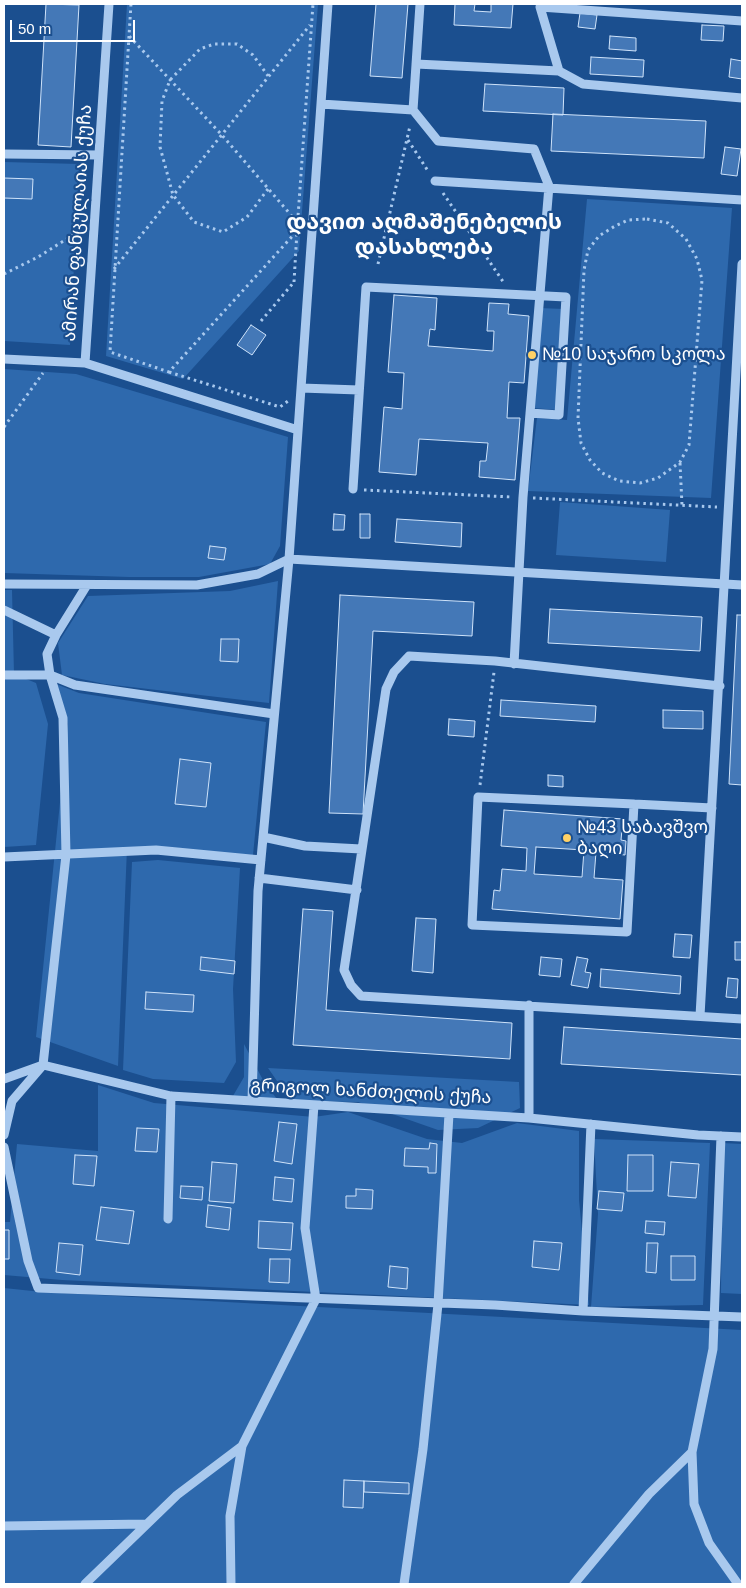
<!DOCTYPE html>
<meta charset="utf-8">
<style>
body{margin:0}
#map{position:relative;width:746px;height:1588px;overflow:hidden;background:#1b4f8f;font-family:Helvetica,sans-serif}
canvas{display:block}
.frame{position:absolute;inset:0;border:5px solid #fff;pointer-events:none}
.scale{position:absolute;left:10px;top:20px;width:125px;height:22px;box-sizing:border-box;border:2px solid #fff;border-top:0;padding-left:6px;font-size:15px;line-height:18px;white-space:nowrap;color:#fff;-webkit-text-stroke:4px #1b4f8f;paint-order:stroke}
</style>
<div id="map">
<canvas width="746" height="1588"></canvas>
<div class="frame"></div>
<div class="scale">50 m</div>
</div>
<script>
const ctx = document.querySelector('canvas').getContext('2d');
ctx.lineJoin = 'round';
function fillPath(path, color) { ctx.fillStyle = color; ctx.fill(path, 'evenodd'); }
const toPath = rows => new Path2D(rows.map(r => 'M' + r).join(''));
function stroke(path, color, width, dash) { ctx.strokeStyle = color; ctx.lineWidth = width; ctx.lineCap = dash ? 'butt' : 'round'; ctx.setLineDash(dash || []); ctx.stroke(path); }
function label(font, color, halo, rows, align = 'center') {
  ctx.font = font + ' Helvetica,"Noto Sans Georgian",sans-serif'; ctx.lineWidth = 4.5; ctx.setLineDash([]); ctx.textBaseline = 'middle'; ctx.strokeStyle = halo; ctx.fillStyle = color; for (const [text, x, y, turn = 0] of rows) {
    ctx.save(); ctx.translate(x, y); ctx.rotate((+turn || 0) * Math.PI / 180); ctx.textAlign = isNaN(turn) ? turn : align; if (halo) ctx.strokeText(text, 0, 0); ctx.fillText(text, 0, 0); ctx.restore();
  }
}
fillPath(toPath([
 [127,4,318,4,299,251,183,379,106,356],
 [4,162,79,164,70,345,4,341],
 [587,199,732,208,711,498,528,491,537,418,567,420],
 [539,308,564,309,558,410,533,408],
 [4,369,76,374,288,437,280,546,270,564,199,577,129,577,4,573],
 [560,502,670,510,666,562,556,555],
 [278,581,269,703,105,684,62,675,58,643,88,596,230,591],
 [4,590,12,590,14,674,36,683,48,724,36,845,4,847],
 [56,684,79,693,266,722,253,855,127,848,118,1066,36,1037,68,724],
 [158,860,240,868,233,989,236,1062,224,1083,153,1079,123,1070,132,862],
 [244,1044,263,1080,282,1106,230,1101,244,1077],
 [268,1068,519,1082,520,1108,478,1128,438,1130,358,1102,291,1101],
 [98,1085,154,1103,314,1117,348,1112,427,1139,462,1143,517,1123,579,1131,579,1200,589,1305,62,1280,4,1275,4,1222,10,1222,17,1144,98,1151],
 [594,1139,710,1143,703,1305,591,1307,598,1214],
 [722,1143,742,1144,742,1294,721,1293],
 [4,1288,42,1292,742,1330,742,1584,4,1584]
]), '#2e69ad');
const building = toPath([
 [46,4,79,5,71,147,38,145,46,4],
 [376,4,408,4,402,78,370,76,376,4],
 [455,4,475,4,474,11,491,12,491,4,513,4,511,28,454,25,455,4],
 [580,13,597,15,595,29,578,27,580,13],
 [702,25,724,26,723,41,701,40,702,25],
 [610,36,636,38,636,51,609,49,610,36],
 [591,57,644,60,643,77,590,74,591,57],
 [731,59,742,61,742,79,729,77,731,59],
 [485,84,564,88,563,115,483,111,485,84],
 [553,114,706,121,704,158,551,151,553,114],
 [725,147,741,149,737,176,721,174,725,147],
 [4,178,33,179,32,199,4,198,4,178],
 [394,295,437,298,435,330,430,329,428,346,493,351,494,331,487,331,489,303,509,304,508,314,529,316,524,383,509,382,507,418,520,418,515,480,479,477,480,461,486,461,488,443,419,439,416,475,379,472,384,407,402,409,404,373,388,372,394,295],
 [251,325,266,335,252,355,237,345,251,325],
 [334,514,345,515,344,530,333,530,334,514],
 [360,514,370,514,370,538,360,538,360,514],
 [397,519,462,523,461,547,395,542,397,519],
 [210,546,226,548,224,560,208,558,210,546],
 [340,595,474,602,472,636,373,631,363,814,329,813,340,595],
 [550,609,702,617,700,651,548,643,550,609],
 [737,615,742,615,742,785,729,784,737,615],
 [221,639,239,639,238,662,220,661,221,639],
 [501,700,596,706,595,722,500,716,501,700],
 [663,710,703,711,703,729,663,728,663,710],
 [449,719,475,721,474,737,448,735,449,719],
 [180,759,211,763,206,807,175,804,180,759],
 [548,775,563,776,563,787,548,786,548,775],
 [504,810,623,819,621,840,626,841,625,855,596,852,594,878,623,880,620,919,492,909,494,890,500,891,502,869,526,871,527,848,501,846,504,810],
 [536,847,584,850,582,877,534,874,536,847],
 [303,909,333,911,326,1010,512,1023,510,1059,293,1045,303,909],
 [416,918,436,919,433,973,412,971,416,918],
 [675,934,692,935,690,958,673,957,675,934],
 [735,942,742,942,742,960,735,960,735,942],
 [201,957,235,961,234,974,200,970,201,957],
 [541,957,562,959,560,977,539,975,541,957],
 [577,957,588,959,585,972,591,973,588,988,571,985,577,957],
 [601,969,681,976,680,994,600,987,601,969],
 [728,978,738,979,737,998,726,997,728,978],
 [146,992,194,995,193,1012,145,1009,146,992],
 [564,1027,742,1039,742,1075,561,1064,564,1027],
 [279,1122,297,1124,292,1164,274,1161,279,1122],
 [137,1128,159,1129,157,1152,135,1151,137,1128],
 [430,1143,437,1144,436,1173,428,1173,428,1167,404,1166,405,1148,429,1149,430,1143],
 [75,1155,97,1156,94,1186,73,1184,75,1155],
 [628,1155,653,1155,653,1191,627,1191,628,1155],
 [212,1162,237,1164,234,1203,209,1201,212,1162],
 [671,1162,699,1164,696,1198,668,1196,671,1162],
 [275,1177,294,1179,292,1202,273,1200,275,1177],
 [181,1186,203,1187,202,1200,180,1198,181,1186],
 [356,1189,373,1190,372,1209,346,1208,346,1196,356,1196,356,1189],
 [599,1191,624,1193,622,1211,597,1209,599,1191],
 [208,1205,231,1208,229,1230,206,1227,208,1205],
 [101,1207,134,1211,129,1244,96,1240,101,1207],
 [259,1221,293,1223,291,1250,258,1248,259,1221],
 [646,1221,665,1222,664,1235,645,1233,646,1221],
 [4,1230,9,1230,9,1259,4,1259,4,1230],
 [534,1241,562,1243,559,1270,532,1267,534,1241],
 [59,1243,83,1245,80,1275,56,1272,59,1243],
 [647,1243,658,1243,656,1273,646,1272,647,1243],
 [671,1256,695,1256,695,1280,671,1280,671,1256],
 [270,1259,290,1259,289,1283,269,1282,270,1259],
 [390,1266,408,1268,407,1289,388,1287,390,1266],
 [344,1480,364,1481,363,1508,343,1507,344,1480],
 [364,1481,409,1483,409,1494,364,1492,364,1481]
]);
fillPath(building, '#4478b7');
stroke(building, '#cfe3fa', 1);
stroke(toPath([
 [131,4,129,36,221,134,297,222],
 [129,36,110,352,169,372,297,231,313,4],
 [408,140,428,171],
 [268,189,247,217,223,232,194,222,173,195,160,147,162,101,170,80,200,49,214,44,237,44,253,55,268,76],
 [443,193,504,283],
 [647,219,668,223,686,239,697,259,702,280,689,445,680,462,672,468,658,478,640,483,619,481,602,473,590,460,581,443,578,418,584,270,588,250,599,236,615,226,628,220,647,219],
 [378,264,410,126],
 [114,269,310,25],
 [4,274,38,257,81,230],
 [294,282,297,231],
 [261,321,294,282],
 [169,372,280,407,288,401],
 [4,427,43,373],
 [680,463,682,505],
 [364,490,512,497],
 [533,498,717,507],
 [480,785,494,672]
]), '#a9c9ee', 3, [2.5, 4]);
stroke(toPath([
 [420,4,413,110,438,141,534,149,549,186,523,497,514,664],
 [416,64,559,71,583,84,742,98],
 [559,71,540,7,742,21],
 [321,104,413,110],
 [4,154,99,155],
 [435,181,742,200],
 [4,359,85,363,298,430],
 [85,363,109,4],
 [301,388,359,390],
 [353,489,366,287,566,297,559,415,530,413],
 [4,584,197,585,258,574,289,559,742,585],
 [4,610,56,635],
 [4,675,50,675,75,685,274,714],
 [720,686,495,661,409,656,394,672,386,689,344,970,351,985,361,996,742,1019],
 [634,804,627,932,472,925,478,797,634,804,712,808],
 [263,837,305,846,361,849],
 [4,857,156,850,261,860],
 [259,878,357,890],
 [700,1016,742,264],
 [4,1079,43,1065,171,1096,529,1118,698,1135,742,1137],
 [252,1101,258,891,289,559,328,4],
 [529,1118,529,1005],
 [4,1135,12,1101,43,1065,66,855,63,718,50,675,47,654,56,635,87,585],
 [721,1136,713,1349,692,1452,694,1504,709,1543,738,1584],
 [4,1147,28,1261,38,1288,495,1305,583,1311,742,1317],
 [168,1219,171,1096],
 [583,1311,591,1124],
 [4,1526,147,1524],
 [85,1584,177,1495,242,1446],
 [231,1584,230,1516,242,1446,316,1299,305,1228,314,1105],
 [404,1584,423,1449,438,1304,449,1114],
 [574,1584,649,1494,692,1452]
]), '#a9c9ee', 9);
for (const [x, y, r, color] of [
 [532,355,5,"#ffd166"],
 [567,838,5,"#ffd166"]
]) { const dot = new Path2D(); dot.arc(x, y, r, 0, 2 * Math.PI); ctx.fillStyle = color; ctx.fill(dot); stroke(dot, '#1b4f8f', 2); }
label('18px', '#fff', '#1b4f8f', [
 ["ამირან ფანცულაიას ქუჩა",78,223,-86],
 ["გრიგოლ ხანძთელის ქუჩა",371,1092,3]
]);
label('18px', '#fff', '#1b4f8f', [
 ["№10 საჯარო სკოლა",542,355],
 ["№43 საბავშვო",577,828],
 ["ბაღი",577,849]
], 'left');
label('bold 22px', '#fff', '#1b4f8f', [
 ["დავით აღმაშენებელის",424,223],
 ["დასახლება",424,248]
]);
</script>
